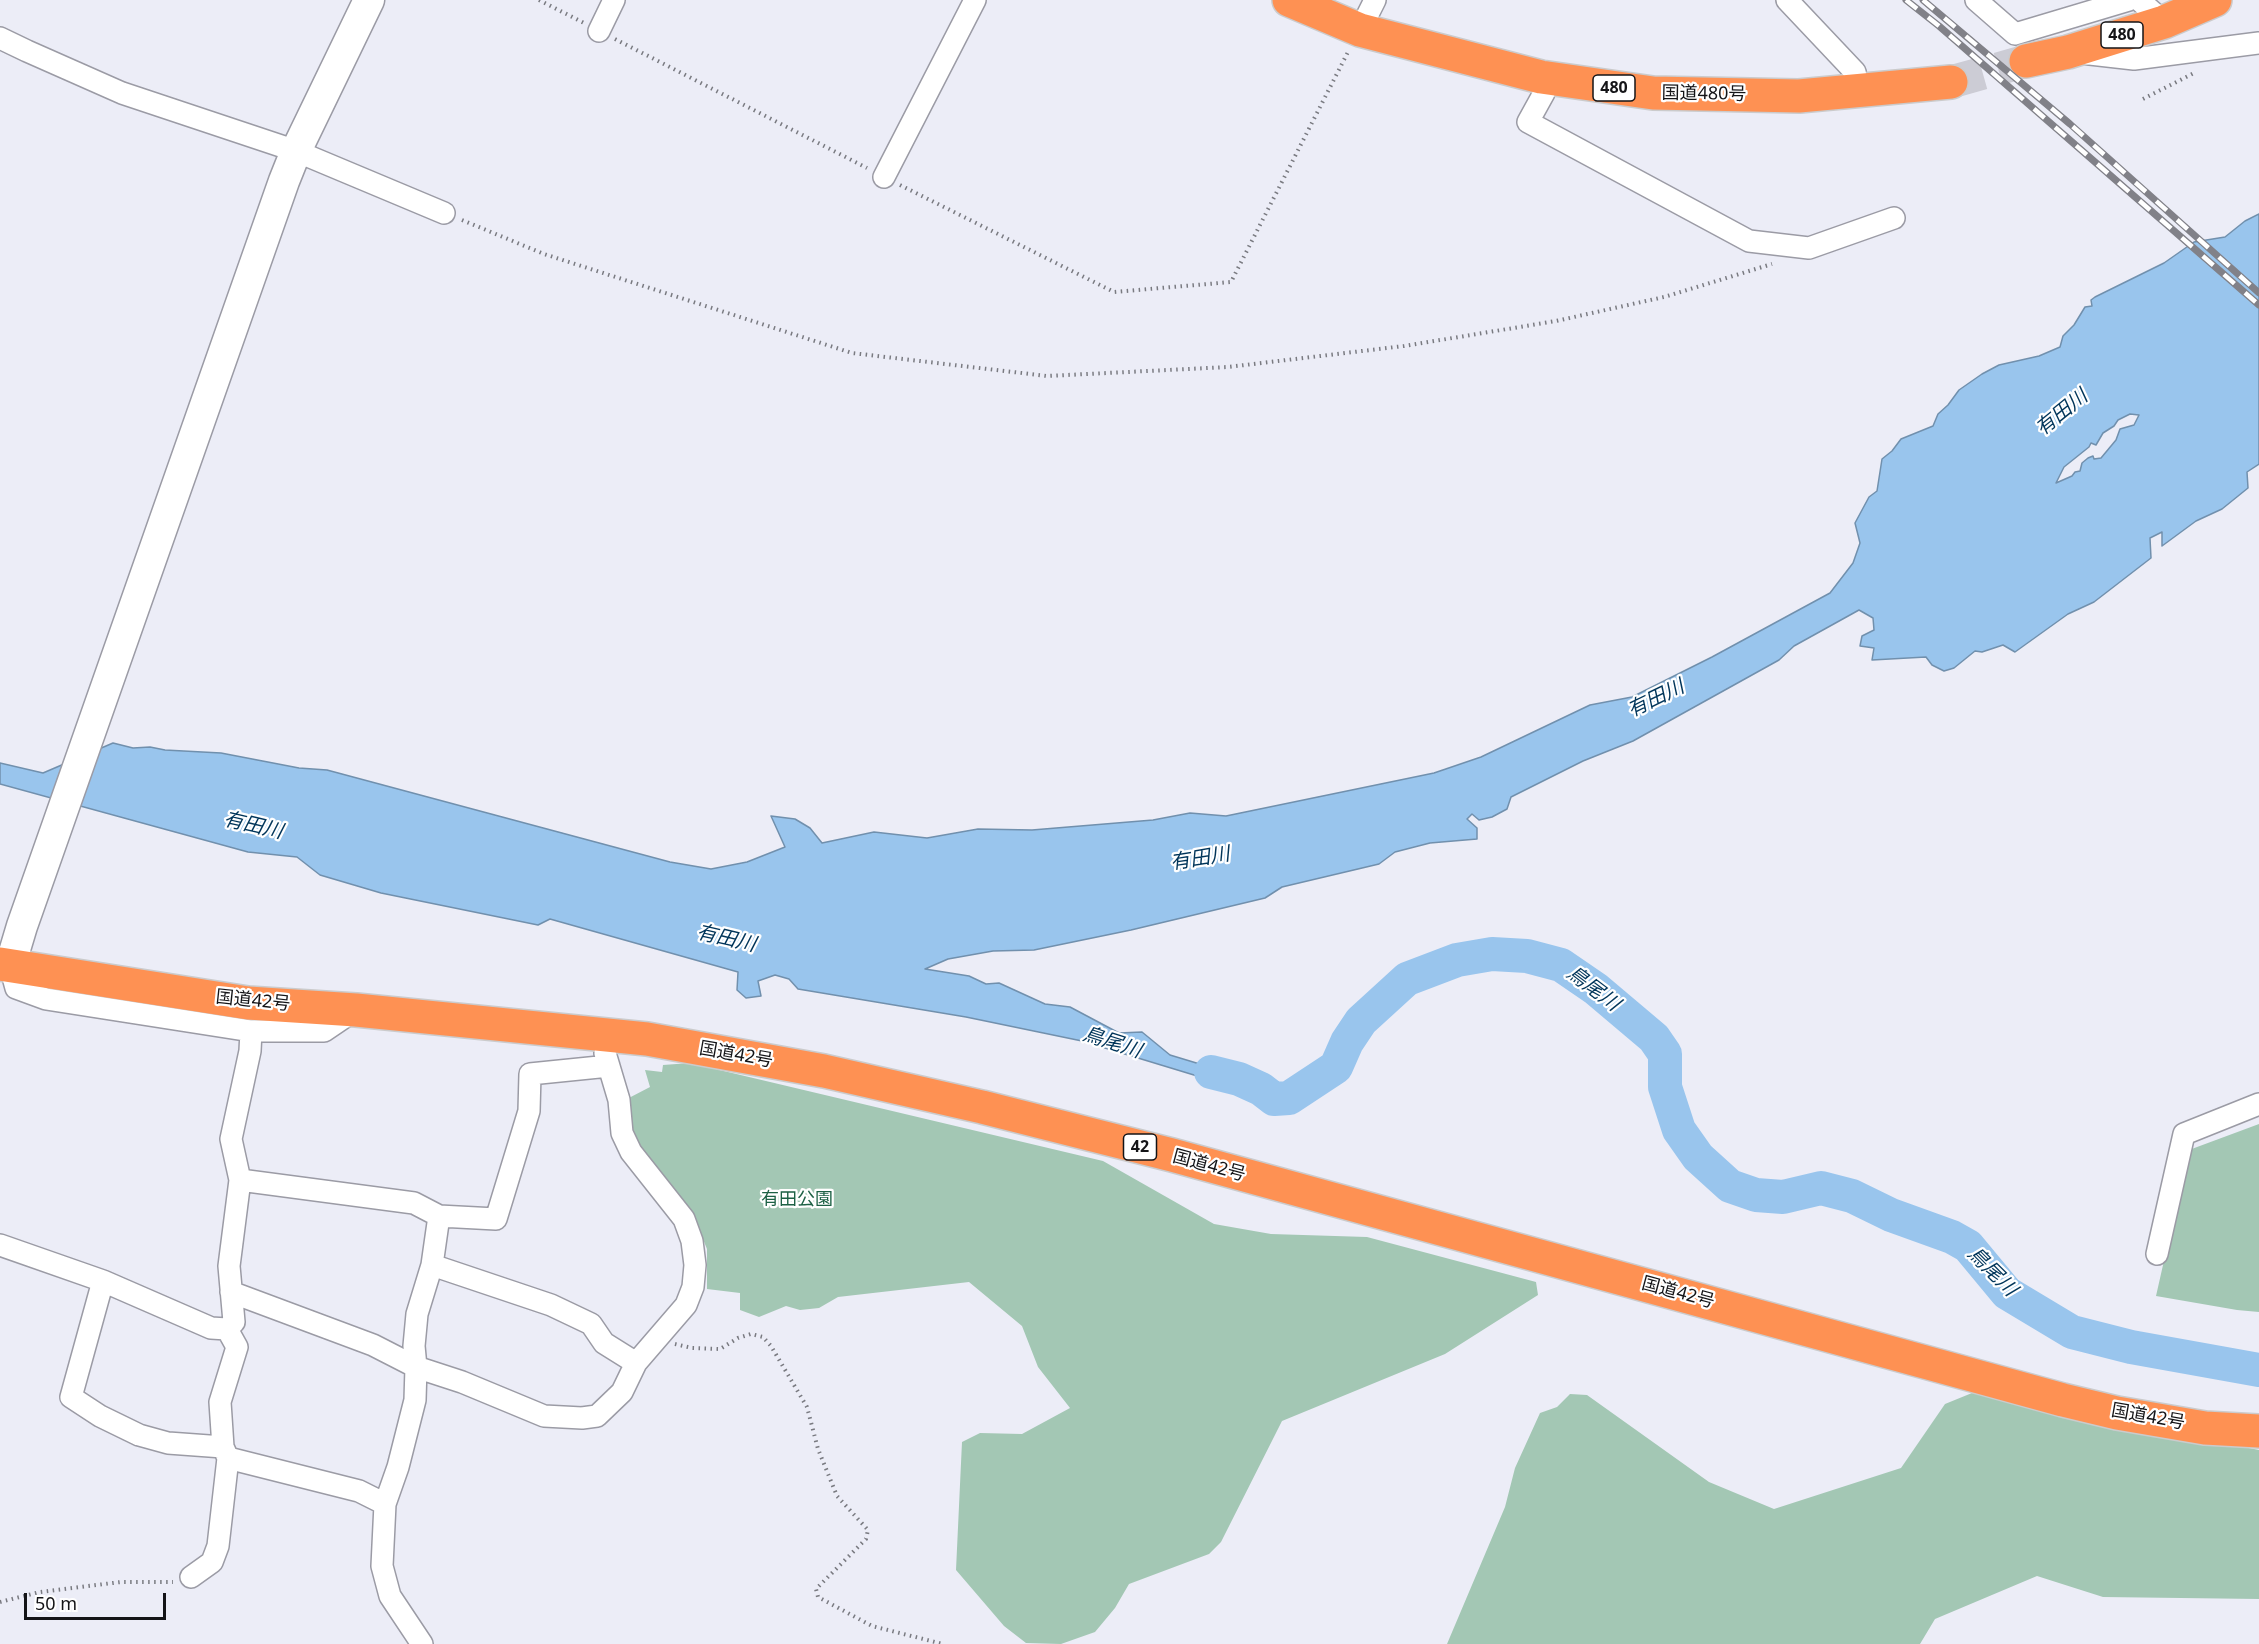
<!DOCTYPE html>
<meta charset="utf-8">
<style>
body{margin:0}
#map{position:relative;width:2259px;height:1644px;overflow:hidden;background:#ecedf7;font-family:"Noto Sans",sans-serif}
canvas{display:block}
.scale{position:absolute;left:24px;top:1593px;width:142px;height:27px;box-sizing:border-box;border:3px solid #141417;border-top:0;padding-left:8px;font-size:18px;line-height:21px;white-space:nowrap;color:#141417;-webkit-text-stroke:4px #fff;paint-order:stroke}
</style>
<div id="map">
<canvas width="2259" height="1644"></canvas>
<div class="scale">50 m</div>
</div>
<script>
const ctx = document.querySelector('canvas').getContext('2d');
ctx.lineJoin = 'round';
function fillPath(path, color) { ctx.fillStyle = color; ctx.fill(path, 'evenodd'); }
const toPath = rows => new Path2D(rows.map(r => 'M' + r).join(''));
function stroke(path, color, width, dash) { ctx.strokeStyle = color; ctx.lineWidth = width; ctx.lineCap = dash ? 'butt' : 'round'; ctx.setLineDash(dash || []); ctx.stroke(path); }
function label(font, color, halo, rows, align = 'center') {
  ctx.font = font + ' "Noto Sans","Noto Sans JP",sans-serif'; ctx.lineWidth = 4.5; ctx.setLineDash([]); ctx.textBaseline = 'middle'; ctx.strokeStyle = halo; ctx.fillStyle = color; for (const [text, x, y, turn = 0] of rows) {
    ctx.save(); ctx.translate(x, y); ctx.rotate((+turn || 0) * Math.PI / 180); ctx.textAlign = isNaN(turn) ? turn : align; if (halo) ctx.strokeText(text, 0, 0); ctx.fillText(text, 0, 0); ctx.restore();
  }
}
fillPath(toPath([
 [690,1063,1103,1161,1214,1224,1271,1234,1367,1237,1536,1282,1538,1295,1445,1354,1282,1421,1221,1542,1209,1554,1129,1584,1115,1608,1095,1632,1061,1644,1026,1643,1004,1626,956,1570,962,1442,980,1433,1022,1434,1070,1408,1038,1367,1022,1326,969,1282,838,1297,819,1308,800,1310,786,1306,759,1317,740,1310,740,1293,707,1289,707,1249,698,1227,681,1197,632,1137,625,1100,650,1087,645,1070,662,1072,663,1065],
 [2259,1124,2259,1312,2237,1310,2156,1296,2189,1150],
 [1972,1393,2259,1450,2259,1599,2103,1597,2037,1576,1935,1619,1920,1644,1447,1644,1505,1507,1515,1468,1540,1413,1557,1407,1570,1394,1587,1395,1709,1482,1774,1509,1901,1468,1945,1404]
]), '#a3c7b4');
const water = toPath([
 [2259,214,2259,464,2247,472,2248,488,2222,509,2196,521,2162,546,2162,532,2150,538,2151,558,2094,602,2068,614,2015,652,2003,645,1982,652,1975,651,1954,668,1944,671,1932,665,1926,657,1872,660,1874,648,1860,646,1862,636,1874,630,1873,618,1859,610,1794,646,1779,660,1633,741,1583,761,1511,797,1507,809,1492,817,1479,820,1472,814,1467,819,1477,828,1477,839,1430,843,1395,852,1379,864,1282,887,1265,898,1131,930,1034,950,993,951,948,959,925,969,969,976,986,984,999,983,1045,1004,1070,1007,1119,1033,1142,1032,1170,1055,1203,1065,1231,1065,1258,1085,1240,1089,1082,1041,966,1017,798,989,789,979,775,975,758,981,761,996,746,998,737,990,738,972,550,919,538,925,381,893,320,875,297,857,248,852,0,784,0,763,43,773,113,743,133,748,150,747,165,750,221,753,299,768,327,770,670,862,711,869,747,862,785,847,771,816,795,819,810,828,822,843,874,832,927,838,978,829,1032,830,1153,820,1190,813,1226,816,1434,773,1481,757,1590,705,1632,697,1712,657,1830,593,1853,563,1860,543,1855,523,1869,497,1877,491,1882,459,1892,451,1901,439,1933,426,1938,414,1948,405,1959,390,1982,374,1999,365,2039,356,2060,347,2063,336,2074,325,2085,307,2092,306,2091,300,2095,297,2164,263,2194,242,2225,237,2245,221,2259,214],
 [2130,414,2139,415,2134,425,2120,429,2116,440,2101,458,2094,459,2093,456,2088,458,2082,463,2080,471,2075,472,2072,476,2056,483,2064,467,2089,447,2091,443,2096,445,2103,433,2114,426,2118,420,2130,414]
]);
fillPath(water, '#99c5ed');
stroke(water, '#7190ad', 1.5);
stroke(toPath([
 [1211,1072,1239,1079,1261,1089,1274,1099,1289,1098,1336,1067,1347,1042,1361,1021,1407,979,1457,960,1492,954,1527,956,1561,965,1596,989,1654,1038,1665,1054,1665,1087,1679,1130,1698,1157,1730,1186,1756,1195,1783,1197,1821,1188,1852,1196,1891,1215,1952,1237,1968,1246,2007,1293,2072,1332,2131,1347,2259,1370]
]), '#99c5ed', 34);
stroke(toPath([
 [1951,82,2026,61]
]), '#ccccd5', 33, [33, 16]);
const street = toPath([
 [1787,0,1855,72,1859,91],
 [1976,0,2015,34,2129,0],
 [2139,0,2164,22],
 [1360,30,1375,0],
 [599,31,614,0],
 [0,38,27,51,122,93,296,151,444,213],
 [2081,53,2134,59,2259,43],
 [1541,77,1544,93,1528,122,1749,241,1809,248,1894,218],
 [884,177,975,0],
 [10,966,16,988,46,999,251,1031,324,1031,355,1010],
 [251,1031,250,1051,231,1139,240,1180,414,1203,439,1216,496,1219,529,1111,530,1074,609,1066],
 [0,1245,103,1281,211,1328,227,1329],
 [2157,1254,2184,1134,2259,1104],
 [432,1265,551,1305,591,1324,604,1343,636,1363,686,1305,693,1287,695,1265,692,1241,684,1219,631,1152,622,1133,619,1100,605,1053],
 [103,1281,71,1397,100,1416,139,1435,168,1443,223,1447,220,1402,237,1347,227,1329,234,1322,229,1266,240,1180],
 [231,1292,373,1345,416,1367,462,1382,544,1416,582,1418,597,1416,622,1392,636,1363],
 [223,1447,228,1458,359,1491,385,1504,382,1566,390,1596,422,1644],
 [385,1504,398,1467,415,1400,416,1367,414,1346,417,1314,432,1265,439,1216],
 [191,1577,212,1562,218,1546,228,1458]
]);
const secondary = toPath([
 [10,966,22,926,284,181,296,151,369,0]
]);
const highway = toPath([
 [1289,0,1360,30,1541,77,1653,93,1799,96,1951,82],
 [2026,61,2068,52,2164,22,2215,0],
 [0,964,248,1003,356,1010,647,1039,824,1071,982,1107,1172,1155,2063,1400,2117,1413,2205,1428,2259,1431]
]);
stroke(street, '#9b9ba5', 24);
stroke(secondary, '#9b9ba5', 33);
stroke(highway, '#cbcbcc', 36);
stroke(toPath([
 [539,0,584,23],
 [615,39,867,168],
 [2143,99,2196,72],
 [900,185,1114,292,1231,282,1349,50],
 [462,220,544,254,852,353,1047,376,1228,367,1404,346,1556,321,1664,297,1772,264],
 [675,1344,692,1348,720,1349,738,1338,751,1334,763,1337,771,1346,807,1407,818,1449,837,1496,868,1530,866,1539,816,1589,818,1597,872,1626,943,1644],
 [0,1602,40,1592,121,1582,173,1582]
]), '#797a80', 4, [1.5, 4.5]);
stroke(street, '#fff', 21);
stroke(secondary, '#fff', 30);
stroke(highway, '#fe9153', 33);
const rail = toPath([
 [1906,0,1939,26,2259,305],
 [1923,0,2070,124,2259,293]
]);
stroke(rail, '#818188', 7);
stroke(rail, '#fff', 4.5, [14]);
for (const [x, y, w] of [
 [2122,35,42],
 [1614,88,42],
 [1140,1147,33]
]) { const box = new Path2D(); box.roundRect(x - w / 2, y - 13, w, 26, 4.5); ctx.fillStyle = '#fff'; ctx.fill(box); stroke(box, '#141417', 1.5); }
label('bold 16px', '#141417', null, [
 ["480",2122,35],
 ["480",1614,88],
 ["42",1140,1147]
]);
label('18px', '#141417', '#fff', [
 ["国道480号",1704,94,1],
 ["国道42号",253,1001,6],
 ["国道42号",736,1055,10],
 ["国道42号",1209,1166,15],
 ["国道42号",1678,1293,15],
 ["国道42号",2148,1417,10]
]);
label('18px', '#1d6145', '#fff', [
 ["有田公園",797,1200]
]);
label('italic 20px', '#00355a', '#fff', [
 ["有田川",2062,413,-39],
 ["有田川",1656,699,-26],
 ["有田川",253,826,13],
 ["有田川",1200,859,-9],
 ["有田川",726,939,13],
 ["鳥尾川",1593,989,37],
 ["鳥尾川",1112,1043,18],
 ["鳥尾川",1992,1272,45]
]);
</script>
